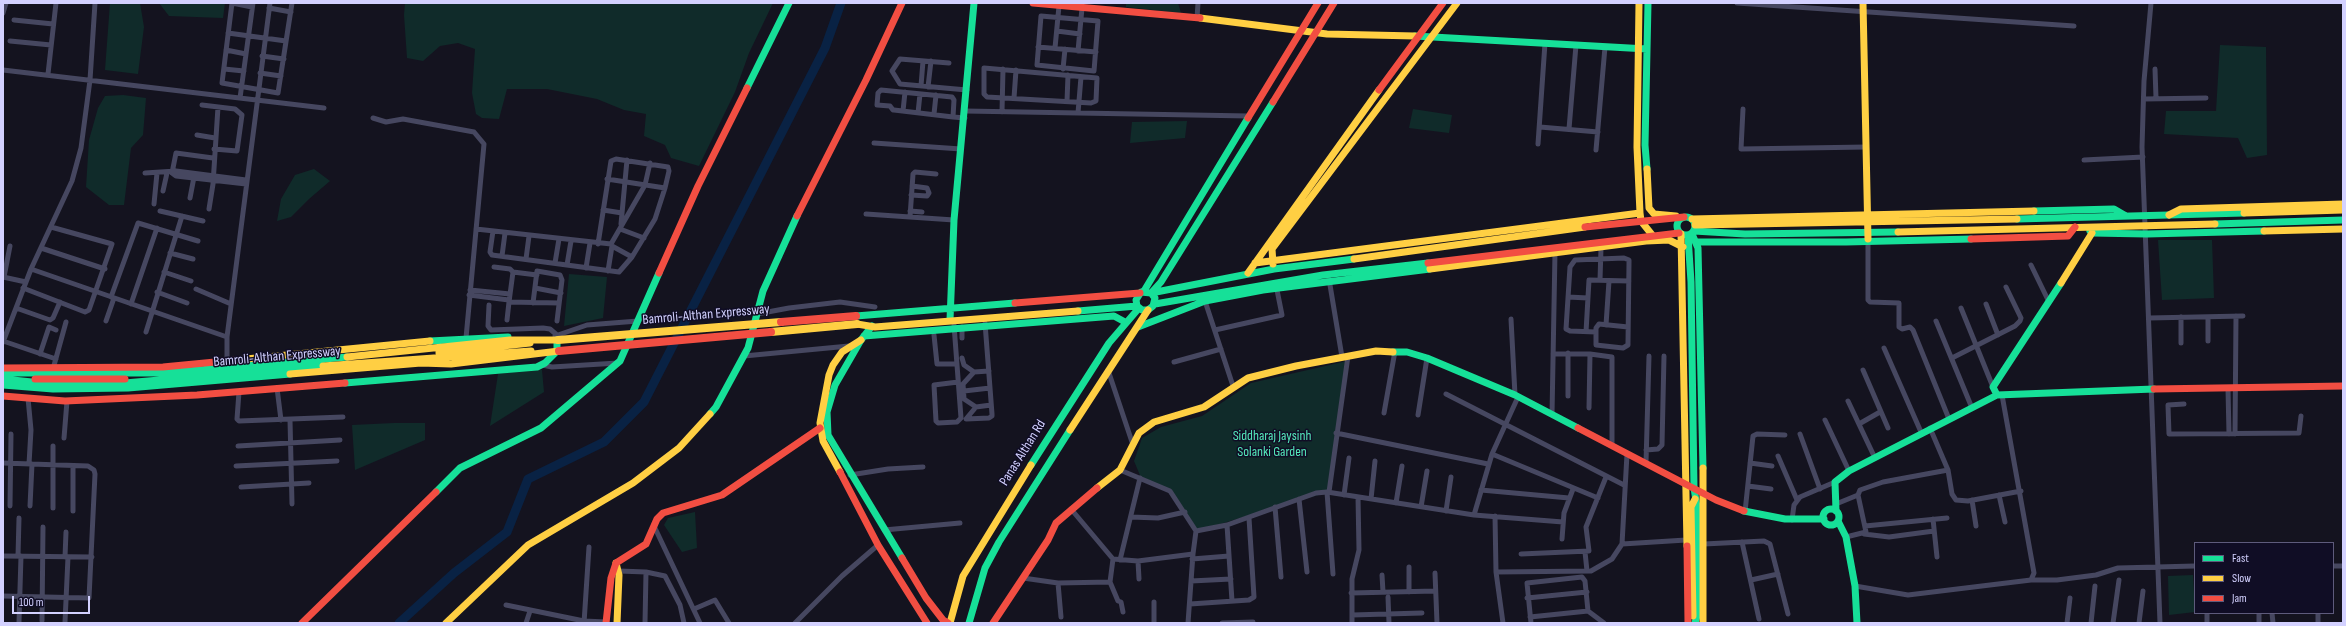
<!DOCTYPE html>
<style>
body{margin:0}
#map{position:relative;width:2346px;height:626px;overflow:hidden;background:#14131f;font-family:"Sofia Sans Condensed",sans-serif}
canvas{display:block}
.frame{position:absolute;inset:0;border:4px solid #d3d1ff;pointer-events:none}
.legend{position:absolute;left:2194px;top:542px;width:140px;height:72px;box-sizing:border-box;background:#100d25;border:1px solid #5e5b7c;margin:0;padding:5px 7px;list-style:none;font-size:12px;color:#d3d1ff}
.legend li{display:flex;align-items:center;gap:8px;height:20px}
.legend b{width:20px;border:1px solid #5e5b7c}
.scale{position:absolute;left:12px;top:596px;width:78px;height:18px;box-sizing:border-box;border:2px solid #d3d1ff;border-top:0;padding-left:5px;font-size:12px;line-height:14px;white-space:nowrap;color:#d3d1ff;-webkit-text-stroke:3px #100d25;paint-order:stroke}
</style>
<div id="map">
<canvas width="2346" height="626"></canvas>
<div class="frame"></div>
<ul class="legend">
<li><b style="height:5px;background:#16e098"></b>Fast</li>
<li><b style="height:5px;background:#ffcf43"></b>Slow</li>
<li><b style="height:5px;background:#f24e42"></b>Jam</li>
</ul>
<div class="scale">100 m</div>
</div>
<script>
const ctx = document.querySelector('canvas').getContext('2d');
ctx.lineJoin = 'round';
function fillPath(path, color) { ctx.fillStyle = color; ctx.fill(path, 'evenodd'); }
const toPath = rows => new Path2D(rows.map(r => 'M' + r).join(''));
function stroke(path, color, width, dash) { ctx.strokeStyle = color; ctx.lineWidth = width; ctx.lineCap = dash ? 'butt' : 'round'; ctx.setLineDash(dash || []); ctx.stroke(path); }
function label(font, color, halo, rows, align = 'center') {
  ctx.font = font + ' "Sofia Sans Condensed",sans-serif'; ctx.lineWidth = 3; ctx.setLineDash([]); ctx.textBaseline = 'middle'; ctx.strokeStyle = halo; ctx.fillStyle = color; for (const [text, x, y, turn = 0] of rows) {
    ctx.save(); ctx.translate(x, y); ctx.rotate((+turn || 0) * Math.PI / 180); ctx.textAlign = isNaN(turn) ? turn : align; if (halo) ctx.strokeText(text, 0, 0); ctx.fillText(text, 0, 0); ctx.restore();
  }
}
fillPath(toPath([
 [110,3,140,3,144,27,138,74,105,70],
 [159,3,225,3,223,18,169,16],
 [405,3,773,3,749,53,735,92,699,166,671,158,665,145,644,136,646,114,624,110,597,99,547,89,507,89,499,119,482,118,476,114,472,93,475,49,458,43,440,46,423,61,407,58,404,15],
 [1126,3,1178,3,1181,13,1126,7],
 [2220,45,2266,47,2267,155,2247,158,2238,138,2164,134,2166,111,2216,111],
 [123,95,146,98,143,135,131,148,124,205,109,205,86,187,89,140,98,108,105,96],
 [1413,109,1452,115,1449,133,1409,128],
 [1187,121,1185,138,1130,143,1132,122],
 [314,169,330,181,309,199,291,217,277,221,281,199,295,175],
 [2158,240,2212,240,2214,298,2162,300],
 [569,274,607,277,603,318,564,326],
 [1347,361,1329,492,1196,531,1171,490,1142,480,1134,461,1142,438,1161,427,1202,416,1251,383],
 [527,370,542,370,544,392,490,426,498,374],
 [394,423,425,423,425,440,355,470,352,425],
 [695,512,697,548,682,552,664,525,668,518],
 [2193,575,2195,612,2169,615,2168,576]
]), '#102b2a');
stroke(toPath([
 [399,623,454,573,507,532,528,479,604,442,644,402,825,48,841,3]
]), '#092244', 9);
stroke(toPath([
 [232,3,222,83,278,93,292,3],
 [232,3,252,7],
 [1737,3,2074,26],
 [2151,3,2144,81,2142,147,2160,623],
 [269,8,291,12],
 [3,13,6,3],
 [1041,16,1098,21,1094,71,1037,65,1041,16],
 [1197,18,1198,3],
 [14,20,53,24],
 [1057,31,1080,34],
 [228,33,286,41],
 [10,41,51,45],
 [1038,47,1096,52],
 [1055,48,1059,6],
 [226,50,246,54],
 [1078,51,1082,8],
 [262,56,284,59],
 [949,63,900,59,892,71,900,84,967,90],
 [984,68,1097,78,1096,101,1091,103,987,97,984,94,984,68],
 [224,69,244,71],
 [1063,69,1065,49],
 [2155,69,2156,98],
 [3,70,324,108],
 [260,73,281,76],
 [48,74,56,3],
 [921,86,923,61],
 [928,87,931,61],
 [240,98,253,3],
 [1014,98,1016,70],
 [2144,99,2206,98],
 [1067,101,1068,75],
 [202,105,235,109,242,115,237,151,214,149],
 [1743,109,1741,149,1866,147],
 [903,111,905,92],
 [965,111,1249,116],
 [1002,112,1003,69],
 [918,113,920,94],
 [1078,113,1081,77],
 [934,114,936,95],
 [953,117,954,100,952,97,881,90,878,93,877,105,890,106,893,110,894,110,953,117,965,118],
 [373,118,386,122,403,119,474,132,484,144,466,338],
 [1540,127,1598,132],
 [1569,129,1576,45],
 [197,135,215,138],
 [874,143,961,149],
 [1538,144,1545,43],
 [1596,150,1605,47],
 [2084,160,2143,157],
 [145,173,176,171,246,180],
 [172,173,176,176,246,184],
 [172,173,176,153,213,158],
 [607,179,665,188],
 [163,191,167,173],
 [911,195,927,196,929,193,927,188,912,186],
 [190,198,194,177],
 [154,204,157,173],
 [209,209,213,184,218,107],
 [603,210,622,213],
 [160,211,203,221],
 [910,211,922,212],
 [866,214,954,220],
 [910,217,913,174,915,172,936,174],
 [621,224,627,160],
 [476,229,611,244,645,185,650,163],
 [620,229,644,238],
 [493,231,490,252,492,255,619,272,632,257,655,219,665,188,669,171,668,167,616,159,611,161,598,244],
 [1868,241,1868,300,1870,302,1899,303,1899,327,1902,329,1910,327,1913,330,1949,419],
 [612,246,632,257],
 [41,248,105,269],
 [170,253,193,259],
 [502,256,505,233],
 [526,259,529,236],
 [555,263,559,239],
 [567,265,571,241],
 [2031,265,2049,302],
 [494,267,510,269,513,272],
 [586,268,590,243],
 [31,269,227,337],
 [608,271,612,246,611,244],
 [164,272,191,281],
 [3,277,26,282],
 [4,277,10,246],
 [1329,279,1342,357],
 [1600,280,1601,248],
 [23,288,85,312,89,310,112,244,51,227],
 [535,288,561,293],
 [196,289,231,304],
 [470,290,510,294],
 [157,292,187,303],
 [469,295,509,300],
 [111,297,138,223,198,241],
 [1568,297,1588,298],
 [1204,298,1233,386],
 [509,302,513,272,537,275],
 [533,303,537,271,560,275,562,280,557,321],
 [131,304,157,228],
 [1986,304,1998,335],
 [489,305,488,326,491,330,543,328,550,329,557,335],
 [16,308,50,320,53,318,60,302],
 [1961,308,1993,387],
 [757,314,789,308,840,302,875,307],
 [2208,317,2208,341],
 [2149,318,2243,316],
 [1511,319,1515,395],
 [507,320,509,302,559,303],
 [106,321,114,298],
 [1936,321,1972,408],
 [985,323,992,414,992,416,989,418,966,419,976,407,991,405],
 [954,325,961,418,957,422,938,423,936,421,934,385,958,382],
 [1606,325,1609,281],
 [962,327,962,338],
 [1215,330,1282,315,1276,285],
 [146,332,182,216],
 [1586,332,1589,280,1629,281],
 [1596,332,1570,331,1566,329,1570,267,1575,260,1624,258,1629,260,1629,263,1628,343,1628,345,1623,348,1596,345,1596,328,1599,324,1628,327],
 [934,335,937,364,957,364],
 [555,336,587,325,638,321],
 [3,341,56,359],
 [3,342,31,269,72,181,81,148,90,80,95,3],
 [2181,343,2181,317],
 [1884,348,1921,432],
 [1568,353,1568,396],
 [40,354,49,327,56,330],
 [1553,354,1590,354,1612,357,1612,446],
 [744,356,849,346],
 [962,358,964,365,974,372,963,384,964,399,976,407],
 [1952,358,2015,326,2020,321,2021,318,2006,287],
 [227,362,227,337,270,3],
 [1174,362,1221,349],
 [542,365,552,367,618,363],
 [53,369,66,322],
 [1108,370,1133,445],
 [1863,370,1888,428],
 [974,372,989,371],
 [277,388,281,420],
 [2228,389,2229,434],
 [964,391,990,388],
 [239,392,237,419,239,421,343,417],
 [1446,394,1624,485],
 [28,398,31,430,29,464],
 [1848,401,1874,456],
 [2184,404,2168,405,2169,434,2299,433,2301,416],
 [1589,408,1590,354],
 [1384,413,1395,351],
 [1418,415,1427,358],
 [1552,415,1555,252],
 [290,420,292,504],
 [1825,420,1849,471],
 [1859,424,1880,412],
 [1930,428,1948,470,1952,494,1956,500,1968,501,2021,491],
 [1336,433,1488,464],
 [1800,434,1820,489],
 [2235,434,2236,316],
 [64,438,67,401],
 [238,446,340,440],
 [1646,450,1658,449,1662,445,1664,356],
 [1492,454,1598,498],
 [1627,454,1622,544,1686,540],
 [1778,456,1797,500],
 [3,463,88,466,94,470,95,474,89,598,3,596],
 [1646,463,1649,356],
 [1750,463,1772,466],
 [236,466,337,461],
 [1120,470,1170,491,1196,531],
 [850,475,888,469,923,467],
 [1748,486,1771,489],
 [241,487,309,483],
 [1481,490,1569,498],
 [1327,492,1333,574],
 [1329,492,1348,356],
 [1344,495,1349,458],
 [1999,495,2005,522],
 [1299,499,1307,572],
 [1371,499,1375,461],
 [1972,500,1976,526],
 [1396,503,1402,466],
 [1836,504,1858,495],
 [10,506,11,434],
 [30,506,32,464],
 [1275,507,1281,577],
 [1421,507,1427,471],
 [53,508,53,446],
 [1071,509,1113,559,1138,561,1193,554],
 [73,511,73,466],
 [1446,511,1451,477],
 [1745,512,1753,436,1757,434,1785,435],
 [1474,515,1492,454,1518,397],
 [1495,516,1496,572,1503,623],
 [1131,517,1158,518,1185,512],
 [1933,519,1937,557],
 [1792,520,1794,505,1800,497,1835,482],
 [1227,525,1232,601],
 [654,526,700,623],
 [1865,526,1947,518],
 [884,530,960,523],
 [1864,534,1889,537,1934,531],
 [1846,537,1866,532,1858,495,1860,490,1883,482,1948,470],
 [1562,539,1564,513,1573,489],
 [1742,542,1759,619],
 [1704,544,1764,541,1770,544,1788,614],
 [1585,552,1587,571],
 [1521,554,1589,551,1586,527,1606,477],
 [3,556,92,557],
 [18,556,19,518],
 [65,557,66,532],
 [1113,559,1110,582,1118,601,1121,602,1123,612],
 [1192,559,1229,556],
 [1120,560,1140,478],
 [1138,561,1139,579],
 [2333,566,2343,566],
 [1409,567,1409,592],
 [619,571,646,572,665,576,680,605,684,623],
 [1496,572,1591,571,1612,559,1622,544],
 [1435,573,1437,623],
 [1382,575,1383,592],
 [1023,578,1058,583,1110,582],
 [1751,580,1778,574],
 [2031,580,2057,580,2096,575,2118,568,2195,566],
 [1191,581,1231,579],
 [1058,583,1061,617],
 [1855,586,1908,595,2031,580,2034,573,2002,395],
 [1351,593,1435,591],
 [1388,597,1389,623],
 [1527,598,1587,592],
 [1190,604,1249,600,1254,597,1249,518],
 [506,605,584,621,606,622],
 [694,609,715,600,729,623],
 [2259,613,2259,623],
 [2272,613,2273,623],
 [2318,613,2318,623],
 [1352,615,1422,613],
 [1530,617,1588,611],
 [42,621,43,527],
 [19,622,21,556],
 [65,622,68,557],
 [526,623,530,611],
 [584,623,589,547],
 [645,623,646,572],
 [795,623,842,576,878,545],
 [1154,623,1154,602],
 [1188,623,1193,554,1196,531,1227,525,1316,493,1327,492,1474,515,1563,522],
 [1222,623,1253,622],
 [1352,623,1352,579,1359,550,1358,497],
 [1531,623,1527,583,1582,577,1585,581,1588,611,1604,623],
 [2067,623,2070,598],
 [2091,623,2095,586],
 [2113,623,2119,580],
 [2139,623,2143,591],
 [2207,623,2207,613]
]), '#464760', 5);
stroke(toPath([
 [1415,36,1647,49],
 [747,88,789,3],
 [1647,169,1645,145,1648,3],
 [2034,211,2114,209,2126,216],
 '1677 226a9 9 0 1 1 18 0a9 9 0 1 1-18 0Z',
 [2017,219,2244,213],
 [2215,224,2343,220],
 [1694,231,1745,234,1898,232],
 [2090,231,2092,233,2147,234,2264,231],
 [1692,234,1698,248,1703,468],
 [1688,236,1691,282,1694,488,1697,507,1698,612,1695,623],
 [1697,242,1846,242,1971,239],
 [1144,291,1248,118],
 [1151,293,1161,282,1273,102],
 [1151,293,1155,298,1153,306,1148,310,1142,310,1137,306,1136,300,1141,292,1151,293,1274,269,1354,259],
 [1155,304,1323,275,1428,263],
 [1078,311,1137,306],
 [856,316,1015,303],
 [950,320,954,220,974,3],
 [872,326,861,340,835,385,827,412,828,435,902,558],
 [1138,327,1205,301,1263,290,1430,269],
 [864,336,1114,316,1125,322],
 [430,341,508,337],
 [1393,352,1407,352,1427,358,1515,395,1578,428],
 [3,373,165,373,347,357],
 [3,379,51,384,113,384,323,366],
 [345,383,537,367,545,363,557,351,557,340],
 [3,385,53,389,128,388,290,374],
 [1997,395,2154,389],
 [710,414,716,407,748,348,763,291,797,216],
 [1031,465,1109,343,1139,308],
 [436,492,460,468,541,428,620,361,659,273],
 '1823 517a8 8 0 1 1 16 0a8 8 0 1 1-16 0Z',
 [1744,511,1785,519,1824,519],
 [1836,511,1835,482,1849,471,1997,395,1993,387,2061,283],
 [1838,521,1846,537,1855,586,1857,623],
 [969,623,985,568,999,542,1070,430]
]), '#16e098', 7);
stroke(toPath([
 [1639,3,1637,147,1640,213,1641,221,1653,236],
 [1863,3,1868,239],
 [1200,18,1327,34,1415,36],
 [1647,169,1649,208,1654,214,1676,216],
 [2244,213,2343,210],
 [2169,215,2181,209,2343,204],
 [1692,219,2034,211],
 [1695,225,2017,219],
 [2264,231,2343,229],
 [1898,232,2215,224],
 [1681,234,1687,546],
 [1354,259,1585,227],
 [1255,263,1640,213],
 [1273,264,1272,249,1457,3],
 [1430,269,1646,241,1669,240,1683,247],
 [1248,273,1379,90],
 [2061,283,2092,233],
 [857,324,875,327,1078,311],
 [439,353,530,343],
 [347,357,510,340,558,340],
 [236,360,430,341],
 [323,366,531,351],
 [290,374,421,363,451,364,559,351],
 [1070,430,1148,310],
 [840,472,823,441,820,423,829,375,833,365,842,352,861,340],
 [1097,488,1120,470,1139,433,1154,422,1204,407,1248,378,1296,366,1376,351,1393,352],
 [616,563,619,575,617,623],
 [1693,616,1691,507,1695,499],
 [446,623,528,545,633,483,679,448,710,414],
 [950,623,963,576,1031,465],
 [1703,623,1703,468]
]), '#ffcf43', 7);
stroke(toPath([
 [1033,3,1200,18],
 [1379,90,1443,3],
 [1273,102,1334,3],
 [1248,118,1318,3],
 [797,216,866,80,902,3],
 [1585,227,1684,217],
 [1971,239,2068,236,2075,227],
 [1428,263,1679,233],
 [659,273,698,186,747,88],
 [1015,303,1140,293],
 [3,368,163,367,236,360],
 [35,379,125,379],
 [2154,389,2343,386],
 [3,396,65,401,197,395,345,383],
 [1578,428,1716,500,1744,511],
 [840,472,878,545,927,623],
 [1687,546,1688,623],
 [902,558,926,598,943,620,948,623],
 [302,623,436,492],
 [606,623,611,578,616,563,646,544,657,519,663,513,722,495,820,428],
 [993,623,1048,540,1056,523,1097,488]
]), '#f24e42', 7);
stroke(toPath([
 [771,332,857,324],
 [558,340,781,322]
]), '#ffcf43', 8);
stroke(toPath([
 [781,322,856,316],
 [559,351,771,332]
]), '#f24e42', 8);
label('14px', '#d3d1ff', '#100d25', [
 ["Bamroli-Althan Expressway",706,315,-5],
 ["Bamroli-Althan Expressway",277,357,-5],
 ["Panas Althan Rd",1023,453,-58]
]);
label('14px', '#54e8bb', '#100d25', [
 ["Siddharaj Jaysinh",1272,436],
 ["Solanki Garden",1272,452]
]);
</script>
